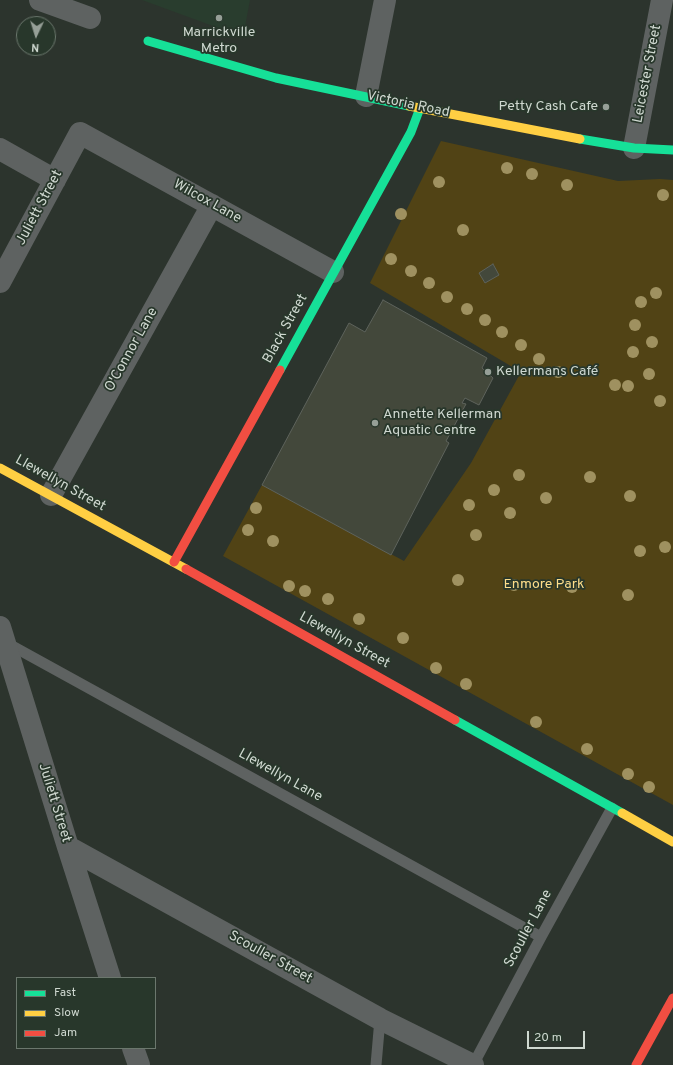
<!DOCTYPE html>
<meta charset="utf-8">
<style>
body{margin:0}
#map{position:relative;width:673px;height:1065px;overflow:hidden;background:#2c342d;font-family:Overpass,sans-serif}
canvas{display:block}
.legend{position:absolute;left:16px;top:977px;width:140px;height:72px;box-sizing:border-box;background:#28372b;border:1px solid #6b776d;margin:0;padding:5px 7px;list-style:none;font-size:12px;color:#cfd8d0}
.legend li{display:flex;align-items:center;gap:8px;height:20px}
.legend b{width:20px;border:1px solid #6b776d}
.north{position:absolute;left:16px;top:16px;width:40px;height:40px;box-sizing:border-box;background:#28372b;border:1px solid #6b776d;border-radius:50%;rotate:184deg;font-size:11px;font-weight:700;line-height:16px;text-align:center;color:#cfd8d0}
.north::after{content:'';display:block;margin:auto;width:14px;height:18px;background:#969f97;clip-path:polygon(50% 0,100% 100%,50% 72%,0 100%)}
.scale{position:absolute;left:527px;top:1031px;width:58px;height:18px;box-sizing:border-box;border:2px solid #cfd8d0;border-top:0;padding-left:5px;font-size:12px;line-height:14px;white-space:nowrap;color:#cfd8d0;-webkit-text-stroke:3px #28372b;paint-order:stroke}
</style>
<div id="map">
<canvas width="673" height="1065"></canvas>
<ul class="legend">
<li><b style="height:5px;background:#16e098"></b>Fast</li>
<li><b style="height:5px;background:#ffcf43"></b>Slow</li>
<li><b style="height:5px;background:#f24e42"></b>Jam</li>
</ul>
<div class="north">N</div>
<div class="scale">20 m</div>
</div>
<script>
const ctx = document.querySelector('canvas').getContext('2d');
ctx.lineJoin = 'round';
function fillPath(path, color) { ctx.fillStyle = color; ctx.fill(path, 'evenodd'); }
const toPath = rows => new Path2D(rows.map(r => 'M' + r).join(''));
function stroke(path, color, width, dash) { ctx.strokeStyle = color; ctx.lineWidth = width; ctx.lineCap = dash ? 'butt' : 'round'; ctx.setLineDash(dash || []); ctx.stroke(path); }
function label(font, color, halo, rows, align = 'center') {
  ctx.font = font + ' Overpass,sans-serif'; ctx.lineWidth = 3.5; ctx.setLineDash([]); ctx.textBaseline = 'middle'; ctx.strokeStyle = halo; ctx.fillStyle = color; for (const [text, x, y, turn = 0] of rows) {
    ctx.save(); ctx.translate(x, y); ctx.rotate((+turn || 0) * Math.PI / 180); ctx.textAlign = isNaN(turn) ? turn : align; if (halo) ctx.strokeText(text, 0, 0); ctx.fillText(text, 0, 0); ctx.restore();
  }
}
fillPath(toPath([
 [142,0,250,0,243,37]
]), '#293d2e');
fillPath(toPath([
 [441,141,618,181,660,179,673,180,673,805,223,556,262,485,404,561,471,463,521,372,370,283]
]), '#514315');
const building = toPath([
 [493,264,499,275,485,283,479,273,493,264],
 [383,300,487,358,482,368,493,378,479,405,465,398,462,403,466,404,446,441,449,443,391,555,262,485,349,323,365,332,383,300]
]);
fillPath(building, '#43483b');
stroke(building, '#5e635c', 1);
stroke(toPath([
 [5,642,541,937],
 [376,1065,380,1019],
 [473,1065,541,937,612,808]
]), '#5e6261', 11);
stroke(toPath([
 [40,0,90,18],
 [366,96,385,0],
 [634,148,662,0],
 [0,149,55,180],
 [0,282,80,133,333,272],
 [51,495,212,205],
 [0,627,68,847,110,978],
 [68,847,380,1019,473,1065],
 [133,1048,139,1065]
]), '#5e6261', 22);
stroke(toPath([
 [148,41,276,78,409,106],
 [580,139,634,148,673,150],
 [280,370,411,132,420,108],
 [455,720,622,813]
]), '#16e098', 9);
stroke(toPath([
 [409,106,580,139],
 [0,468,186,569],
 [622,813,673,842]
]), '#ffcf43', 9);
stroke(toPath([
 [174,562,280,370],
 [186,569,455,720],
 [636,1065,673,998]
]), '#f24e42', 9);
ctx.fillStyle = '#9f9160';
for (const [x, y] of [
 [507,168],
 [532,174],
 [439,182],
 [567,185],
 [663,195],
 [401,214],
 [463,230],
 [391,259],
 [411,271],
 [429,283],
 [656,293],
 [447,297],
 [641,302],
 [467,309],
 [485,320],
 [635,325],
 [502,332],
 [652,342],
 [521,345],
 [633,352],
 [539,359],
 [558,372],
 [649,374],
 [615,385],
 [628,386],
 [660,401],
 [519,475],
 [590,477],
 [494,490],
 [630,496],
 [546,498],
 [469,505],
 [256,508],
 [510,513],
 [248,530],
 [476,535],
 [273,541],
 [665,547],
 [640,551],
 [458,580],
 [514,585],
 [289,586],
 [572,587],
 [305,591],
 [628,595],
 [328,599],
 [359,619],
 [403,638],
 [436,668],
 [466,684],
 [536,722],
 [587,749],
 [628,774],
 [649,787]
]) { ctx.beginPath(); ctx.arc(x, y, 6, 0, 2 * Math.PI); ctx.fill(); }
for (const [x, y, r, color] of [
 [219,18,4,"#969f97"],
 [606,107,4,"#969f97"],
 [488,372,4,"#969f97"],
 [375,423,4,"#969f97"]
]) { const dot = new Path2D(); dot.arc(x, y, r, 0, 2 * Math.PI); ctx.fillStyle = color; ctx.fill(dot); stroke(dot, '#28372b', 1.5); }
label('14px', '#cfd8d0', '#28372b', [
 ["Marrickville",219,33,"center"],
 ["Metro",219,49,"center"],
 ["Petty Cash Cafe",598,107,"right"],
 ["Kellermans Café",496,372],
 ["Annette Kellerman",383,415],
 ["Aquatic Centre",383,431]
], 'left');
label('14px', '#cfd8d0', '#28372b', [
 ["Leicester Street",648,74,-79],
 ["Victoria Road",408,105,12],
 ["Wilcox Lane",207,202,29],
 ["Juliett Street",40,208,-62],
 ["Black Street",286,329,-61],
 ["O'Connor Lane",132,350,-61],
 ["Llewellyn Street",60,484,29],
 ["Llewellyn Street",344,641,29],
 ["Llewellyn Lane",280,776,29],
 ["Juliett Street",54,803,73],
 ["Scouller Lane",529,929,-62],
 ["Scouller Street",270,958,29]
]);
label('14px', '#fddd89', '#28372b', [
 ["Enmore Park",544,585]
]);
</script>
